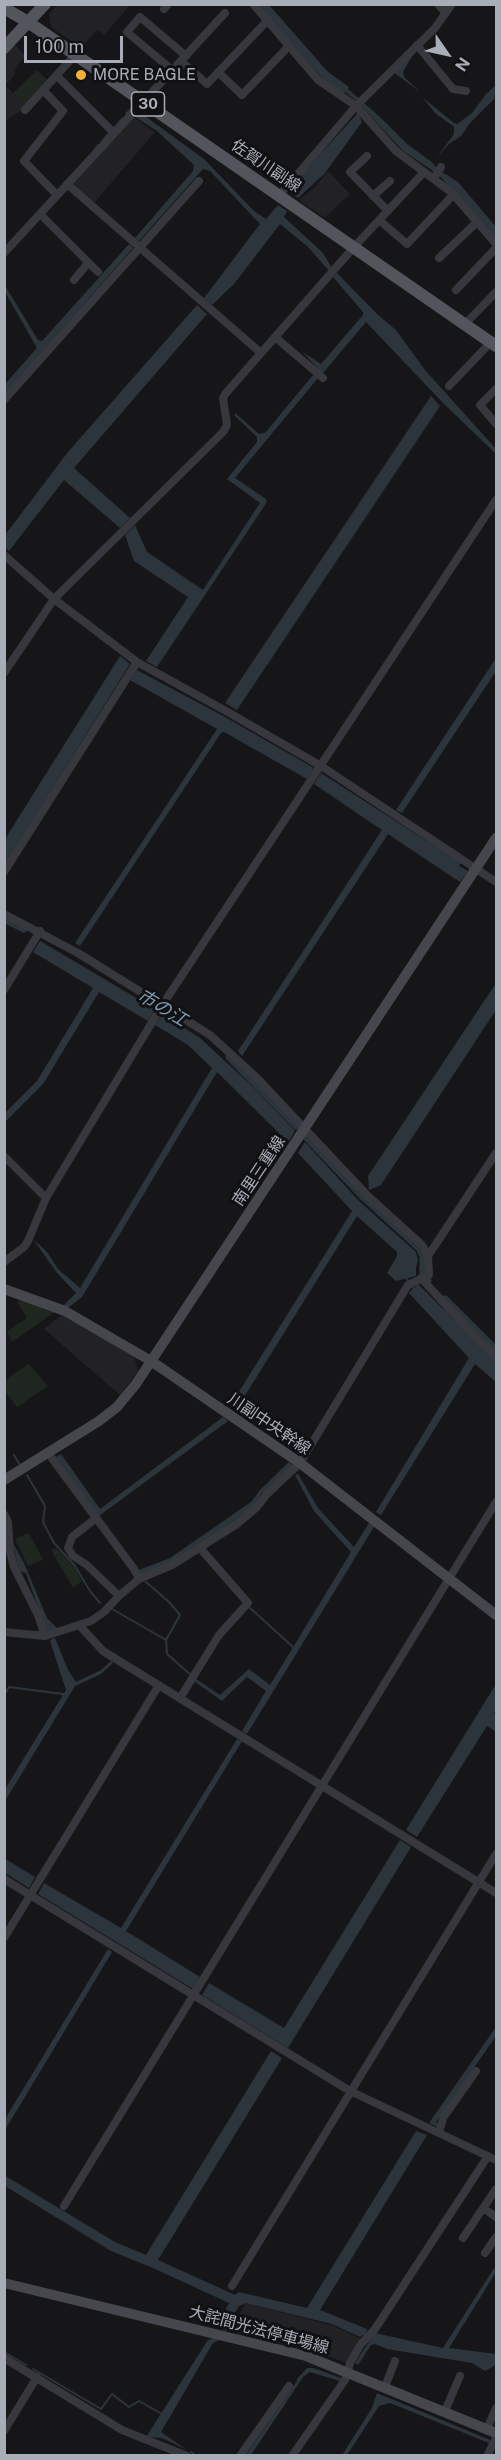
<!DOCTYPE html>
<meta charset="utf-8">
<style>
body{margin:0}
#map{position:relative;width:501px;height:2460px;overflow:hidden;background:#161618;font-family:"Public Sans",sans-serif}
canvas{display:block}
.frame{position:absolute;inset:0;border:6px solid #a8adb8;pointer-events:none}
.north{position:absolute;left:417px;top:24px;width:60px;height:60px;-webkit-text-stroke:4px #111113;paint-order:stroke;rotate:124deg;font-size:16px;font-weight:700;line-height:24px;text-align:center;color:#a8adb8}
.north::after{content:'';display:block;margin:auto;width:21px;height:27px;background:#a8adb8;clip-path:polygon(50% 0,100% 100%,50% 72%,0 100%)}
.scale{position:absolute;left:24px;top:36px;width:99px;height:27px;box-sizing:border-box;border:3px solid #a8adb8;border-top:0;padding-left:8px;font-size:18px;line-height:21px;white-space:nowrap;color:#a8adb8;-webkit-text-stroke:4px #111113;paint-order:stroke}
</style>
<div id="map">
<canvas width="501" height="2460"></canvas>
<div class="frame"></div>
<div class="north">N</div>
<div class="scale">100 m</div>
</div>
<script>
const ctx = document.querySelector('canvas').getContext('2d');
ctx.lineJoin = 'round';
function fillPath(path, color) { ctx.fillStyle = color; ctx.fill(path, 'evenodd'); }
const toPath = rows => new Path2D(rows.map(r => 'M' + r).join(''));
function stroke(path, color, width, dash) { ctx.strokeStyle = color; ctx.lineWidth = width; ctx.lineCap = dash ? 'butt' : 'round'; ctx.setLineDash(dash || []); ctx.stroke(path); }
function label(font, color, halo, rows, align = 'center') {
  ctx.font = font + ' "Public Sans","Noto Sans JP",sans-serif'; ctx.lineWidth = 6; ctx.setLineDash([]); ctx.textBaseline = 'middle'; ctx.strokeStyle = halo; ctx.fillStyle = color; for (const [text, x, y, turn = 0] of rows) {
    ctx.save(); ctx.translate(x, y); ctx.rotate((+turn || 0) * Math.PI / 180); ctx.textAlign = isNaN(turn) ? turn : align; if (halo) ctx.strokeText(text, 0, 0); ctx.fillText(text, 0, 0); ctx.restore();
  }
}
fillPath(toPath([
 [57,5,57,4,130,5,104,35,97,30,81,48,51,27,49,14],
 [14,44,26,56,17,65,13,77,5,85,25,105,21,111,5,121,4,55],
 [133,117,155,132,93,204,70,184],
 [328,171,350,194,325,218,299,200,315,187],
 [62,1315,134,1356,138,1371,120,1395,44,1329],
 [246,2303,334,2326,361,2339,348,2363,309,2350,228,2331]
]), '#222225');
fillPath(toPath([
 [37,70,48,81,25,105,13,93],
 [21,1300,55,1312,12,1342,7,1331,27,1318,17,1302],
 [29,1364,48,1386,17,1407,5,1391,5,1380],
 [29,1533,43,1560,28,1566,15,1539],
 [56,1548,74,1567,82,1581,73,1588,51,1550]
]), '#1e261f');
fillPath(toPath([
 [257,5,269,5,328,72,349,87,348,89,380,117,407,144,433,163,437,169,458,182,496,227,496,239,439,175,402,150,357,101,345,92,343,94,322,78],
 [414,53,403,72,404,77,416,88,422,97,454,123,457,124,472,113,486,94,496,85,494,99,470,123,461,136,449,144,437,157,454,134,454,127,435,113,415,88,393,72],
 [138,111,204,159,254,211,266,219,278,205,287,211,284,217,323,253,332,268,330,272,308,247,280,224,234,284,212,305,204,298,260,224,210,171,203,169,139,241,135,238,193,171,194,165,157,131,134,116],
 [358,113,362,122,325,173,298,198,287,190],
 [129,244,133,248,5,394,5,384,37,348,5,292,4,284,38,340,42,341],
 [337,273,377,314,396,330,425,370,496,449,496,454,444,404,366,322,323,373,321,372,318,378,235,478,266,499,267,502,157,667,146,661,188,597,134,561,125,535,135,525,147,552,203,590,260,503,227,479,257,442,257,437,235,416,235,413,259,434,265,433,318,369,303,352,321,364,363,315,363,312,333,277],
 [197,305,207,314,74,468,130,518,120,528,64,480,9,551,5,547,5,535,68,452],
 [431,396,440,406,237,710,225,703],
 [120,656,130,664,5,864,5,839],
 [496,658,496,671,402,813,396,810],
 [137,670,225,717,314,768,307,779,224,732,221,733,80,946,75,943,217,729,130,680],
 [321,773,461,863,459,866,468,871,460,882,388,834,242,1056,238,1051,382,830,314,784],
 [40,941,155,1009,148,1021,99,992,43,1084,5,1122,5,1113,37,1081,93,988,33,952],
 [496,983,496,1010,381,1185,369,1190,368,1176],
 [162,1014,200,1038,253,1087,295,1131,288,1142,217,1072,82,1297,68,1308,64,1305,76,1293,57,1273,33,1239,47,1252,58,1269,80,1288,212,1068,188,1045,155,1025],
 [305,1142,359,1201,416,1252,418,1261,416,1267,416,1276,396,1281,387,1273,397,1256,397,1252,357,1216,236,1410,230,1406,352,1211,298,1153],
 [418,1284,496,1361,496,1382,475,1364,381,1515,376,1512,469,1358,409,1293],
 [223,1417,228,1421,99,1516,56,1457,61,1454,100,1509],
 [289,1462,293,1466,261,1494,253,1507,237,1519,171,1563,140,1575,139,1570,170,1558,251,1502,260,1490],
 [298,1474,318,1508,354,1547,369,1523,374,1527,247,1734,242,1731,266,1691,247,1677,222,1701,194,1681,196,1679,220,1695,249,1669,270,1685,351,1552,314,1511,295,1475],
 [13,1543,24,1563,47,1618,58,1629,48,1632,45,1626,26,1573,21,1572,18,1568],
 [53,1638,55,1638,68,1670,76,1682,101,1670,111,1661,113,1663,101,1674,75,1686,5,1801,5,1789,66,1690,50,1641],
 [496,1684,496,1709,494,1713,496,1715,496,1732,487,1726,417,1837,406,1830],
 [237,1739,242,1741,126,1931,200,1977,193,1989,38,1894,44,1883,121,1928],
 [400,1840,411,1847,288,2048,202,1995,209,1983,284,2028],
 [4,1858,35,1877,29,1888,5,1873],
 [108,1949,112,1952,5,2130,5,2119],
 [496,2027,496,2036,436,2122,439,2125,438,2127,429,2123],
 [271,2051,282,2058,158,2260,235,2295,239,2292,307,2308,416,2131,427,2135,320,2310,367,2329,366,2336,363,2335,360,2337,332,2324,246,2303,239,2306,227,2326,226,2331,221,2329,219,2323,229,2303,153,2268,111,2251,5,2186,4,2175,115,2242,146,2255],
 [494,2268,496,2272,449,2348,496,2354,496,2365,485,2371,472,2363,387,2349,375,2344,371,2345,358,2365,355,2363,375,2333,443,2348],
 [217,2337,223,2338,213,2343,161,2432,187,2450,162,2438,146,2437,208,2340],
 [307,2368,313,2368,341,2378,340,2381,310,2372,303,2377,251,2455,246,2455,297,2381,297,2379],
 [377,2393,490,2440,489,2443,390,2403,379,2406,347,2455,342,2455,372,2408]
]), '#2c353c');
stroke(toPath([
 [126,114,134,106],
 [114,128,123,118],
 [102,141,110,132],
 [95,149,98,145],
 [406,1278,413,1288],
 [14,1455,20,1465],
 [27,1475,45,1506,43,1522,54,1543,75,1566,90,1591,100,1603],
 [146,1582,169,1602,180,1615,166,1640,167,1654,191,1675],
 [249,1607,293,1647],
 [112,1609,166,1640],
 [4,1695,9,1687,63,1694],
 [4,2352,26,2365],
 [33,2369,101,2409,112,2394,129,2407,139,2401,162,2414],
 [191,2452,196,2456]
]), '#2c353c', 2);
stroke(toPath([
 [4,919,24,929],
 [229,1057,296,1126],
 [307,1138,364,1198,419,1248,423,1256,423,1273,428,1280],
 [445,1299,496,1350]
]), '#2c353c', 7);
stroke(toPath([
 [253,4,318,80,356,106,396,151,451,192,496,244],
 [438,4,446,13],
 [164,9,168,4],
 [417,45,453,89,466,91],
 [181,61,207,84,268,20],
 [172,70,127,32,140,17,186,56],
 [218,72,242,95,288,47],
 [57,76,114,133],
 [44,91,63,111,24,161,57,195],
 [25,110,75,55],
 [367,156,350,172,388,211],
 [434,178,441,167],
 [67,184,261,353],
 [279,196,356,106,435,28,452,4],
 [373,196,390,181],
 [40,214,98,272],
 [379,220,407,244,453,195],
 [4,253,225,13],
 [439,258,476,223],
 [74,280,88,263],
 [456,290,496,248],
 [465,324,496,292],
 [275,337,323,378],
 [449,386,491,342],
 [496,389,480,405,496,424],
 [4,400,199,181],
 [4,555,54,599,137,662,226,711,321,766,496,882],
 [4,673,54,599,223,432,227,425,223,398,226,393,354,247,424,172],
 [4,872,137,662],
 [4,914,78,953,210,1035,258,1079,368,1196,422,1245,428,1256,429,1275,408,1285,300,1463,267,1494,256,1508,237,1524,172,1565,139,1579,119,1596,104,1612,91,1621,45,1636,4,1632],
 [4,990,40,931],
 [4,1156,46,1198],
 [428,1256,496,1153],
 [4,1262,24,1247,28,1241,46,1198,163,1004,496,500],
 [421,1278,478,1340,496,1356],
 [48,1453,134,1569,139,1579],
 [4,1514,8,1522,10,1552,14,1567,38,1615,45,1636],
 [95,1519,72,1537,68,1548,73,1556,87,1565,119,1596],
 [80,1626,103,1651,496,1893],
 [180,1698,219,1635,248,1603,200,1548],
 [4,1879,350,2091,496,2160],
 [4,1938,159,1685],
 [439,2133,443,2118,476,2071],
 [64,2206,496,1502],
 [483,2208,496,2217],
 [463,2238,496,2189],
 [485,2253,496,2237],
 [232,2286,496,1854],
 [4,2358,122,2430,187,2456],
 [385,2387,395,2361],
 [445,2411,460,2376],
 [487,2429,496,2408],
 [4,2431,37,2377],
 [240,2456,289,2386],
 [292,2456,345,2380,350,2363,361,2344,375,2329,488,2156],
 [487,2456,496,2438]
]), '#37383d', 8);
stroke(toPath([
 [4,1289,65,1311,151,1361,300,1463,496,1615],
 [4,1480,99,1421,117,1407,136,1384,496,838],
 [4,2283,306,2356,496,2433]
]), '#45474d', 10);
stroke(toPath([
 [4,8,28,22,496,346],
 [4,48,45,4]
]), '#53555c', 12);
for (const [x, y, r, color] of [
 [81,75,6,"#f2b134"]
]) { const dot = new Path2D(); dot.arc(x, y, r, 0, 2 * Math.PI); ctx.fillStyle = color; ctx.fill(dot); stroke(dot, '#111113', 2); }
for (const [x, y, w] of [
 [148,104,33]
]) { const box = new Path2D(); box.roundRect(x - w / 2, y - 12, w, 24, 4.5); ctx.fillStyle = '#111113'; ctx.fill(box); stroke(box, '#a8adb8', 1.5); }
label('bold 15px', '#a8adb8', null, [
 ["30",148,104]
]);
label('16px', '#a8adb8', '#111113', [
 ["MORE BAGLE",93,75]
], 'left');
label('16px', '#a8adb8', '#111113', [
 ["佐賀川副線",266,166,34],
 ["南里三重線",259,1171,-56],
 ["川副中央幹線",269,1424,34],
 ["大詫間光法停車場線",259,2330,15]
]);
label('italic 18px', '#7f9bb3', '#111113', [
 ["市の江",162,1008,31]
]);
</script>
